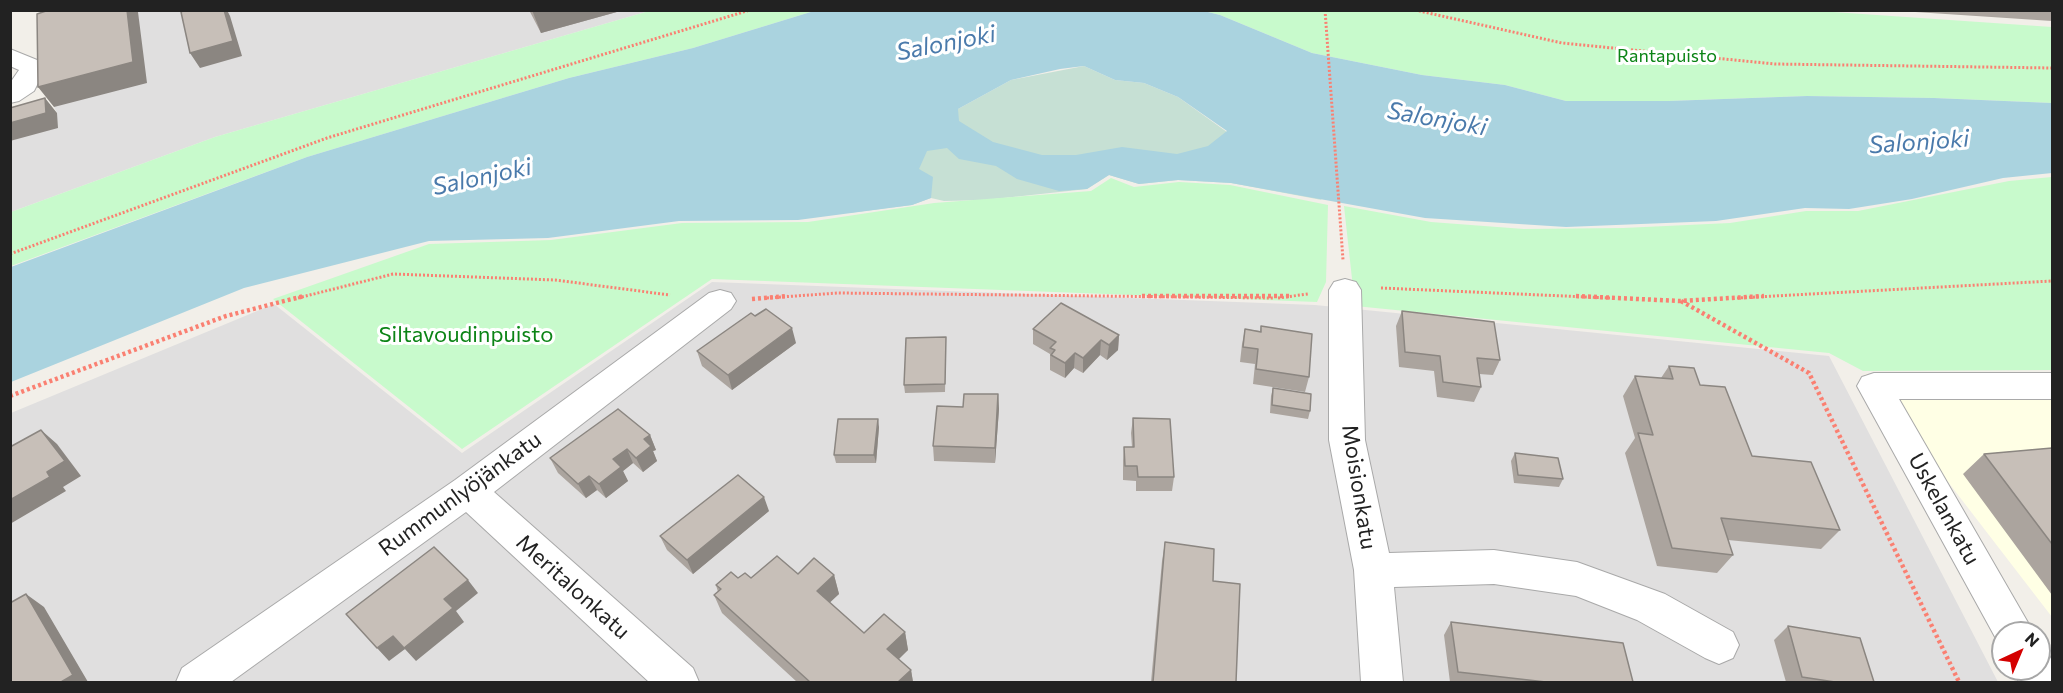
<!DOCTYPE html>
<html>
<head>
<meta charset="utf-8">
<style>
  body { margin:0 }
  #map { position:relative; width:2063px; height:693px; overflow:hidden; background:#f2efe9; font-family:Commissioner,sans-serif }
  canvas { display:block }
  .frame { position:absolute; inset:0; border:12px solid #222; pointer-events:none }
  .north { position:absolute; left:1991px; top:621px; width:60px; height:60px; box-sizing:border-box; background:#fff; border:2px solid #a7a7a7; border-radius:50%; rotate:44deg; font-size:16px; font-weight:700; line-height:24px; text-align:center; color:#222 }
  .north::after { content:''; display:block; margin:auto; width:21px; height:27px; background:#d40000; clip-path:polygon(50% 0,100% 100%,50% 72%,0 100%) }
</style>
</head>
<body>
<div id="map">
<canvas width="2063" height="693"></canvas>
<div class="frame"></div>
<div class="north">N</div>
</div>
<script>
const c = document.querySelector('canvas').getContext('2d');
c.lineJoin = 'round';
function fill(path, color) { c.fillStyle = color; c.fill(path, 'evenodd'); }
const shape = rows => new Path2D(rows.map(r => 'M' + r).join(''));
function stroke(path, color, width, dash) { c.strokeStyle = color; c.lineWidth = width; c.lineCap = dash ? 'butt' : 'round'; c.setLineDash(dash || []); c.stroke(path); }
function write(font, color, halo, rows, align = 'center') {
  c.font = font + ' Commissioner,sans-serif'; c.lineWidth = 6; c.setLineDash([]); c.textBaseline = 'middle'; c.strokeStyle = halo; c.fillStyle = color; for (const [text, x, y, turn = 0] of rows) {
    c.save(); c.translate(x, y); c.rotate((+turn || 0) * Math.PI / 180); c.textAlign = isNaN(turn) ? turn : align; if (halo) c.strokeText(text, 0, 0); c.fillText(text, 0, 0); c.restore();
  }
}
fill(shape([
  [129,10,649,11,215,137,11,212,11,125,57,113,54,107],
  [712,282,1315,305,1829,356,1998,682,11,682,11,413,274,304,462,453]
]), '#e0dfdf');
fill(shape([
  [2052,373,2052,617,1865,374]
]), '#ffffe5');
fill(shape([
  [1084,66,1115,80,1144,83,1178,97,1322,200,1231,183,1178,180,1139,184,1109,175,1087,189,985,200,944,201,931,198,912,205,849,213,958,109,1011,80]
]), '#c6e0d4');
fill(shape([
  [1804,10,2052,27,2052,103,1934,98,1807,96,1668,101,1566,101,1505,85,1422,75,1312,53,1220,15,1204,11],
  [649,11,814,11,693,48,569,78,307,157,11,266,11,212,215,137],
  [2052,177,2052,370,1863,371,1829,353,1355,306,1344,206,1431,222,1524,229,1623,228,1730,223,1806,211,1858,211,2009,181],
  [1111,178,1134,187,1179,182,1230,185,1328,205,1326,282,1317,302,712,279,462,449,273,299,429,244,551,240,682,223,808,222,934,203,1091,191]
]), '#c8facc');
fill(shape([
  [814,11,1204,11,1220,15,1312,53,1422,75,1505,85,1566,101,1668,101,1807,96,1934,98,2052,103,2052,173,2003,178,1912,199,1849,209,1805,208,1716,221,1566,227,1425,218,1231,183,1178,180,1139,184,1109,175,1087,189,1059,191,1017,179,996,166,959,159,947,148,927,151,919,169,933,177,931,198,912,205,798,220,679,221,548,238,429,241,244,288,11,382,11,267,307,157,569,78,693,48],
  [1084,66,1115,80,1144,83,1178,97,1227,131,1208,146,1177,154,1122,147,1076,155,1042,155,993,142,959,121,958,109,1011,80,1060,69]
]), '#aad3df');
const minor = shape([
  [10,49,42,62,46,67,34,91,19,101,10,103,10,83,19,70,10,66,10,49],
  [1345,279,1356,282,1361,290,1365,440,1389,553,1494,550,1577,562,1665,594,1733,632,1739,645,1733,658,1719,664,1705,658,1637,620,1576,596,1494,584,1394,587,1403,682,1361,682,1354,570,1329,440,1329,290,1334,282,1345,279],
  [720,290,731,293,736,301,731,309,494,492,693,668,699,682,649,682,466,512,231,682,176,682,182,668,455,480,709,293,720,290],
  [1874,373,2052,373,2052,399,1899,399,2034,633,2003,633,2003,647,2000,646,1857,386,1862,377,1874,373],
  [2039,651,2049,655,2052,661,2052,682,2019,682,2013,669,2039,669,2039,651]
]);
stroke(minor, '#a9a9a9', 2);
stroke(shape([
  [1325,10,1343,260],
  [1415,10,1562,43,1775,64,2052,68],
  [10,254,327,138,750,10],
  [1381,288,1610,298],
  [298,298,393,274,555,280,670,295],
  [767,298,838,293,1274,298],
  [1278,298,1308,294],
  [1737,298,2052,281]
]), '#fa8072', 3, [2, 2]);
stroke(shape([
  [1142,296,1290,296],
  [1576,296,1680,301,1764,296],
  [752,299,788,296],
  [1681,301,1809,373,1959,682],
  [10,396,226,316,304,296]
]), '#fa8072', 4.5, [3, 3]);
fill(minor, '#fff');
fill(shape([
  [529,10,624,10,541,33],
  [1885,10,2052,10,2052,21],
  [1402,311,1500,360,1493,375,1479,374,1481,387,1474,402,1437,397,1434,371,1399,367,1396,326],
  [1261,326,1309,377,1305,392,1253,384,1255,364,1240,362,1242,344,1245,329,1260,331],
  [1033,329,1119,335,1118,350,1107,360,1100,355,1083,373,1074,368,1065,378,1050,370,1050,354,1033,344],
  [796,343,732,390,702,366,697,351],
  [946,345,945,392,905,393,904,385],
  [1669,366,1700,385,1752,456,1840,530,1821,549,1728,540,1733,555,1717,573,1657,566,1625,453,1635,438,1623,396,1635,376,1661,378],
  [1273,388,1310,411,1308,419,1270,413,1271,396],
  [998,394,999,409,995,463,934,461,933,446,963,407],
  [1133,418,1174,477,1172,491,1136,491,1136,481,1123,480,1123,461,1124,447,1132,447,1131,433],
  [879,427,876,463,836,463,834,455],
  [650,435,656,450,653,451,657,461,643,472,633,463,623,471,628,481,606,498,597,490,586,498,558,473,550,458],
  [2052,448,2052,595,1963,474,1984,454],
  [1515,453,1563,479,1559,487,1514,483,1511,461],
  [769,511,693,574,667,550,660,536],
  [1165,542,1213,581,1236,682,1151,682,1162,561],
  [798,574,834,575,839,594,829,602,864,633,905,632,908,650,898,659,911,670,913,682,797,682,722,613,714,595,718,592,716,585,751,578],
  [1451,622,1633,682,1450,682,1444,635],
  [1788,626,1874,682,1786,682,1774,640]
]), '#aba49e');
fill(shape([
  [127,10,137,10,138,12,147,83,54,107,38,87],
  [224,10,227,10,230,16,242,56,200,68,190,53],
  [532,10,624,10,541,33],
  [45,98,57,113,58,128,10,141,10,123],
  [792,328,796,343,732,390,728,375],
  [1119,335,1118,350,1107,360,1109,345],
  [1101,340,1100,355,1083,373,1083,358],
  [1075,353,1074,368,1065,378,1065,363],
  [998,394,999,409,995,463,995,448],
  [878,419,879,427,876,463,874,455],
  [41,430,57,444,81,476,63,487,66,491,10,524,10,500],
  [650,435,656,450,653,451,657,461,643,472,636,458,644,439],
  [627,449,633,463,623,471,628,481,606,498,599,484,613,459],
  [589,476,597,490,586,498,578,484],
  [764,497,769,511,693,574,687,560],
  [834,575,839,594,822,610,817,591],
  [468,580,478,593,456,611,464,622,416,661,404,648,444,599],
  [26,594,44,607,88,682,61,682],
  [905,632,908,650,891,667,887,649],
  [393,636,405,649,389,661,377,648],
  [911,670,913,682,898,682]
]), '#8b8681');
const building = shape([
  [49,10,127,10,133,62,38,87,37,14,49,10],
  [185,10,224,10,233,41,190,53,181,12,185,10],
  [45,98,46,113,10,123,10,108,45,98],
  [1061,303,1119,335,1109,345,1101,340,1083,358,1075,353,1065,363,1051,355,1055,350,1050,348,1056,342,1033,329,1061,303],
  [766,309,792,328,728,375,697,351,751,313,755,316,766,309],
  [1402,311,1494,322,1500,360,1477,358,1481,387,1443,382,1440,356,1405,352,1402,311],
  [1261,326,1312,334,1309,377,1256,369,1258,349,1243,347,1245,329,1261,332,1261,326],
  [946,337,945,384,904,385,906,338,946,337],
  [1669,366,1694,368,1700,385,1725,387,1752,456,1811,462,1840,530,1721,518,1733,555,1672,548,1638,433,1653,435,1635,376,1673,379,1669,366],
  [1273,388,1311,394,1310,411,1272,405,1273,388],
  [964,394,998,394,995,448,933,446,937,406,963,407,964,394],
  [618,409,650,435,644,439,651,446,636,458,627,449,613,459,621,467,599,484,589,476,578,484,550,458,618,409],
  [1133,418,1170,419,1174,477,1138,477,1137,466,1125,466,1124,447,1134,447,1133,418],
  [838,419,878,419,874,455,834,455,838,419],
  [41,430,65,461,47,472,50,477,10,500,10,447,41,430],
  [2052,448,2052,544,1984,454,2052,448],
  [1515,453,1558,458,1563,479,1518,475,1515,453],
  [738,475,764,497,687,560,660,536,738,475],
  [1165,542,1214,549,1213,581,1240,584,1236,682,1153,682,1165,542],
  [434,547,468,580,444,599,453,608,404,648,393,636,377,648,346,614,434,547],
  [777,556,798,574,814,558,834,575,817,591,864,633,884,614,905,632,887,649,911,670,898,682,810,682,714,595,721,589,716,585,731,572,738,578,745,573,751,578,777,556],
  [26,594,73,675,61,682,10,682,10,603,26,594],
  [1451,622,1623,643,1633,682,1546,682,1458,672,1451,622],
  [1788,626,1860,638,1874,682,1835,682,1802,677,1788,626]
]);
fill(building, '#c7bfb8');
stroke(building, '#8b8681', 1.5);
write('18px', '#0c8416', '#fff', [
  ["Rantapuisto",1667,56]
]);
write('22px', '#0c8416', '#fff', [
  ["Siltavoudinpuisto",466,335]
]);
write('22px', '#222', '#fff', [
  ["Moisionkatu",1359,487,81],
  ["Rummunlyöjänkatu",460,494,-36],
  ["Uskelankatu",1944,509,61],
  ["Meritalonkatu",573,587,42]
]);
write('italic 24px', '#4a7aab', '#fff', [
  ["Salonjoki",946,43,-11],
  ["Salonjoki",1437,119,10],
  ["Salonjoki",1919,142,-4],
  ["Salonjoki",482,177,-12]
]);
</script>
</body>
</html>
